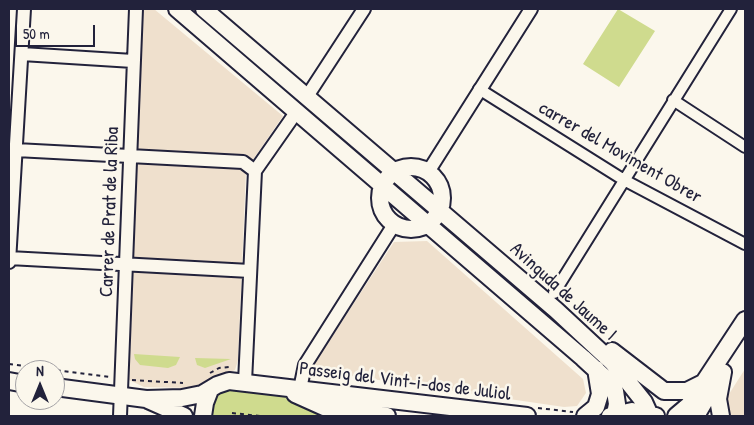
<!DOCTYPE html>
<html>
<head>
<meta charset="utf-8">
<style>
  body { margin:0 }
  #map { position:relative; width:754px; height:425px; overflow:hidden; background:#fbf7ec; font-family:"Patrick Hand",sans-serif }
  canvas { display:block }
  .frame { position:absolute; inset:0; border:10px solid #22223b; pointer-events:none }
  .north { position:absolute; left:15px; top:360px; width:50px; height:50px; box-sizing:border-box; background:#fbf7ec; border:1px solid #a4a2a5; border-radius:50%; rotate:0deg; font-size:14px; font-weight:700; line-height:20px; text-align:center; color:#22223b }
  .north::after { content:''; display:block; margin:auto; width:18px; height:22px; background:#22223b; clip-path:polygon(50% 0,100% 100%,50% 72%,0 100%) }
  .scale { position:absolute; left:15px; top:25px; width:80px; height:22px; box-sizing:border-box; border:2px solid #22223b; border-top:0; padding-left:6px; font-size:15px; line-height:18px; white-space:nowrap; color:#22223b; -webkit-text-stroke:4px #fbf7ec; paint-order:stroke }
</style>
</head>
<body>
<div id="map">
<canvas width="754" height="425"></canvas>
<div class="frame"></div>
<div class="north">N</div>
<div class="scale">50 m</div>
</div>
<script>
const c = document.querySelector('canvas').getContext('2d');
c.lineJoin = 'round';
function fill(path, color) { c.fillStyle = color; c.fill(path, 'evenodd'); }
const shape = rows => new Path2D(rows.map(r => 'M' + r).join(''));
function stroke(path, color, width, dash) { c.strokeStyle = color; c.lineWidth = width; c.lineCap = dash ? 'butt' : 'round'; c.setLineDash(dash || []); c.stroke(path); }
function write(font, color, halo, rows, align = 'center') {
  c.font = font + ' "Patrick Hand",sans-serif'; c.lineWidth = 5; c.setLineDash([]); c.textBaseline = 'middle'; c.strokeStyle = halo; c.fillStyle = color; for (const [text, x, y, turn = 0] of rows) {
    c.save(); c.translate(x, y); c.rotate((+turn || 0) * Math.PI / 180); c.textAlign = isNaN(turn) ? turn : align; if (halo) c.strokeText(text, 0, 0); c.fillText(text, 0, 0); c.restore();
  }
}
fill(shape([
  [143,9,154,9,283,116,246,170,238,360,235,370,192,388,144,387,129,380],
  [427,241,583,379,586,393,577,406,564,407,310,370,394,242],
  [745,369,745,416,715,416]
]), '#efe0cd');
fill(shape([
  [618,9,655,31,619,87,583,64],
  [134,354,180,357,176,365,168,368,140,365,135,359],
  [195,358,231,359,205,368,197,365],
  [225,387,283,394,342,416,207,416,212,397]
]), '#cfdb8e');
const pedestrian = shape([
  [479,89,624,180,745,244],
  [673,100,745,147],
  [554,293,731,9]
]);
const minor = shape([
  [22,54,133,61],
  [306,98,364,9],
  [16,150,243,162,255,171],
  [428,172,531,9],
  [9,258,250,271],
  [9,262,24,9],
  [245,382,255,171,297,111],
  [300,389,305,365,395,223],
  [120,416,136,9]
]);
const tertiary = shape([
  [177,9,583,358,606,379,615,391,617,404,615,414],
  [204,9,556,310,613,363,644,402,649,413],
  '380 198a31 31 0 1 1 62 0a31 31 0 1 1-62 0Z',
  [612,351,664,391,687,391,705,382],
  [9,381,25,384],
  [55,387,146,399,182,398,202,394,217,385,229,381,527,416],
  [295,394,324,407,387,416],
  [148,400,184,416],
  [203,416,205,403,210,390],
  [585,416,596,407,600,394,596,369],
  [610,416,632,411,656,416],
  [676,416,689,405,745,320],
  [696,416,710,392],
  [721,416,718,399,723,372]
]);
stroke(pedestrian, '#22223b', 14);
stroke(minor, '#22223b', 16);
stroke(tertiary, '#22223b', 20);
stroke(shape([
  [9,364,110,377],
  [210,373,219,368,229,367],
  [132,380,183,383],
  [538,408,573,412],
  [232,413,260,416]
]), '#22223b', 2, [4, 4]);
stroke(pedestrian, '#fbf7ec', 10);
stroke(minor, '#fbf7ec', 12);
stroke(tertiary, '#fbf7ec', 16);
write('19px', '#22223b', '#fbf7ec', [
  ["carrer del Moviment Obrer",620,153,30],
  ["Carrer de Prat de la Riba",110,212,-88],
  ["Avinguda de Jaume I",563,292,42],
  ["Passeig del Vint-i-dos de Juliol",405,382,7]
]);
</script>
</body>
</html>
